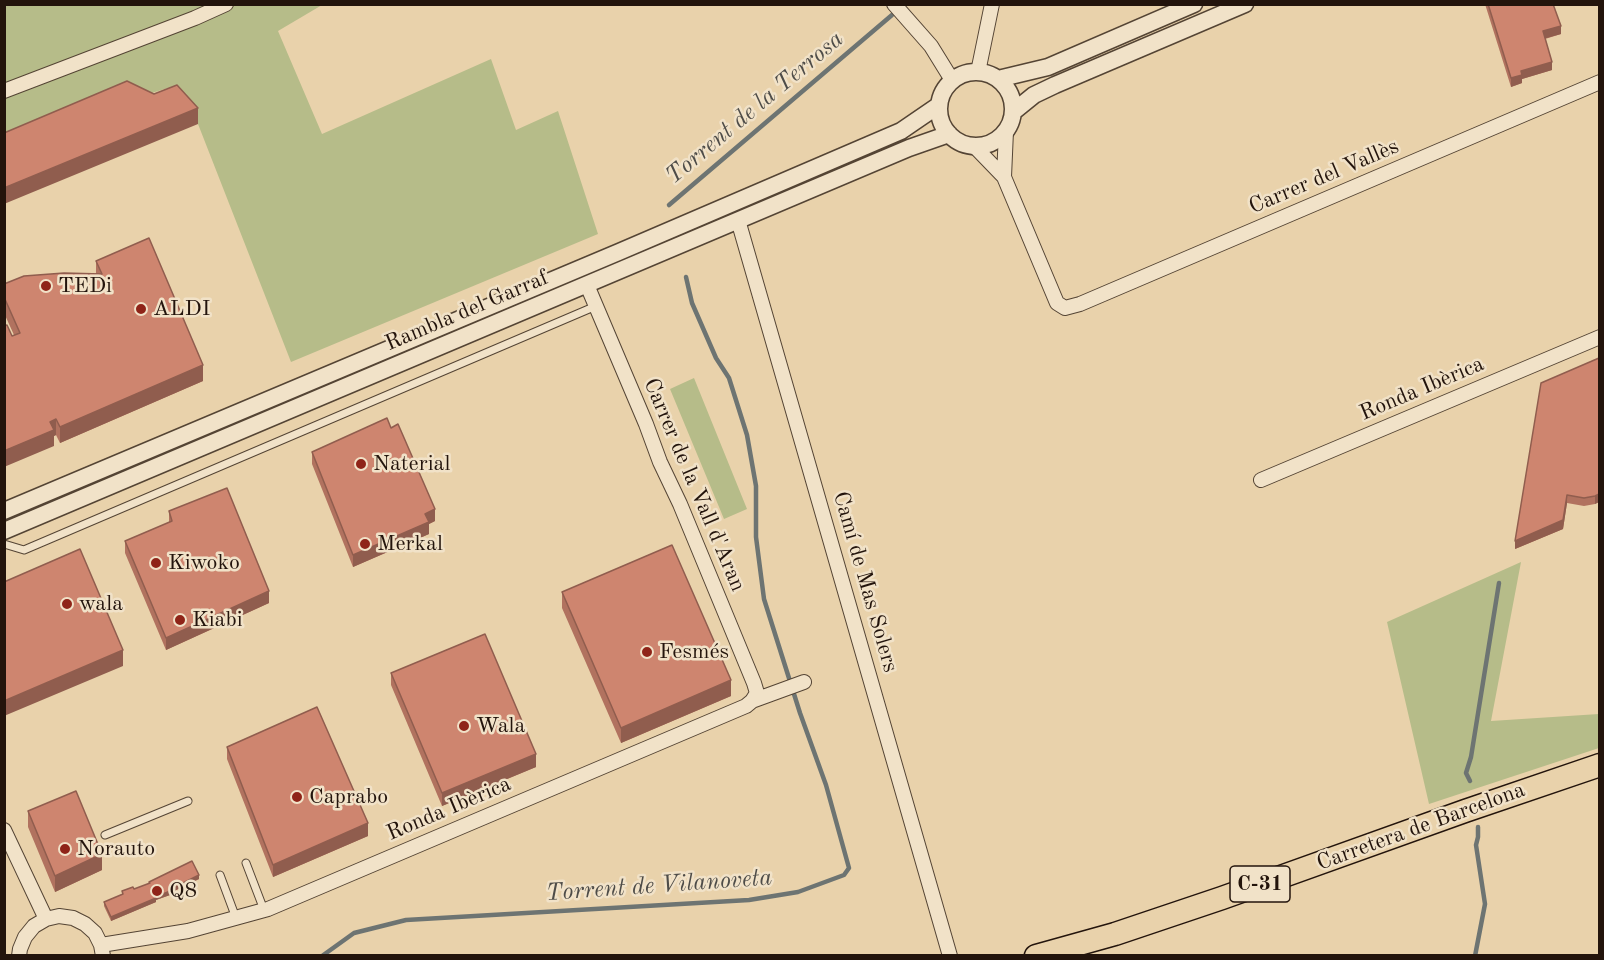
<!DOCTYPE html>
<html>
<head>
<meta charset="utf-8">
<style>
  body { margin:0 }
  #map { position:relative; width:1604px; height:960px; overflow:hidden; background:#e9d2ab; font-family:"Old Standard TT",serif }
  canvas { display:block }
  .frame { position:absolute; inset:0; border:6px solid #23140c; pointer-events:none }
</style>
</head>
<body>
<div id="map">
<canvas width="1604" height="960"></canvas>
<div class="frame"></div>
</div>
<script>
const c = document.querySelector('canvas').getContext('2d');
c.lineJoin = 'round';
function fill(path, color) { c.fillStyle = color; c.fill(path, 'evenodd'); }
const shape = rows => new Path2D(rows.map(r => 'M' + r).join(''));
function stroke(path, color, width, dash) { c.strokeStyle = color; c.lineWidth = width; c.lineCap = dash ? 'butt' : 'round'; c.setLineDash(dash || []); c.stroke(path); }
function write(font, color, halo, rows, align = 'center') {
  c.font = font + ' "Old Standard TT",serif'; c.lineWidth = 5; c.setLineDash([]); c.textBaseline = 'middle'; c.strokeStyle = halo; c.fillStyle = color; for (const [text, x, y, turn = 0] of rows) {
    c.save(); c.translate(x, y); c.rotate((+turn || 0) * Math.PI / 180); c.textAlign = isNaN(turn) ? turn : align; if (halo) c.strokeText(text, 0, 0); c.fillText(text, 0, 0); c.restore();
  }
}
fill(shape([
  [5,5,322,5,278,31,322,134,491,59,516,130,558,111,598,234,291,362,198,124,168,88,5,138],
  [694,378,747,509,724,519,670,389],
  [1521,562,1491,721,1599,714,1599,748,1429,804,1387,622]
]), '#b6bc89');
stroke(shape([
  [669,205,892,15],
  [1470,781,1466,773,1471,757,1499,583],
  [322,956,354,933,406,920,749,900,798,892,844,875,849,868,826,785,800,713,764,599,756,537,756,486,747,435,729,378,716,358,692,303,686,277],
  [1475,956,1485,904,1476,845,1478,837,1478,827]
]), '#6d7472', 4.5);
const service = shape([
  [4,544,24,550,596,306],
  [105,835,188,801],
  [246,863,264,910],
  [220,875,236,918]
]);
const minor = shape([
  [894,4,931,46,952,80],
  [978,72,992,4],
  [4,91,195,18,226,4],
  [974,146,1004,177,1057,303,1065,308,1080,304,1600,82],
  [1004,177,1006,131],
  [738,220,950,956],
  [587,285,646,424,660,462,680,504,754,683,757,693,752,701],
  [1261,480,1600,337],
  [4,830,46,919],
  [101,945,188,931,268,909,746,706,752,701,804,682],
  [19,956,20,949,25,937,34,926,46,919,59,916,73,918,85,924,95,933,101,945,103,956]
]);
const tertiary = shape([
  '939 109a37 37 0 1 1 74 0a37 37 0 1 1-74 0Z',
  [998,79,1048,67,1194,4],
  [1013,112,1034,95,1055,85,1245,4],
  [4,511,619,252,901,131,939,105],
  [4,531,909,148,949,134]
]);
const trunk = shape([
  [1036,956,1115,934,1222,898,1465,811,1600,765]
]);
stroke(service, '#544434', 9);
stroke(minor, '#544434', 16);
stroke(tertiary, '#544434', 19);
stroke(trunk, '#23140c', 25);
stroke(service, '#f1e2c8', 7);
stroke(minor, '#f1e2c8', 14);
stroke(tertiary, '#f1e2c8', 16);
stroke(trunk, '#e9d2ab', 22);
fill(shape([
  [1485,4,1553,4,1561,34,1545,39,1552,70,1522,79,1522,83,1511,87],
  [96,261,203,381,60,443,56,435,54,436,54,446,12,336,14,335,4,313,4,284,96,274],
  [1599,358,1599,502,1595,504,1584,506,1567,503,1563,529,1515,549],
  [391,428,435,521,429,524,429,534,353,567,312,464,312,452],
  [169,511,269,603,166,650,125,553,125,541,169,523],
  [562,592,731,696,621,743,562,608],
  [391,673,536,767,442,806,391,685],
  [227,747,368,836,273,877,227,759],
  [28,811,102,870,55,892,28,827],
  [199,879,170,893,170,895,156,900,156,902,111,921,104,906,104,902,122,895,122,891,134,889,149,884,149,882]
]), '#b1725f');
fill(shape([
  [1561,26,1561,34,1543,39,1543,31],
  [1552,62,1552,70,1522,79,1522,83,1511,87,1511,78,1521,71],
  [198,108,198,124,4,204,4,188],
  [203,365,203,381,60,443,60,427],
  [56,419,56,435,54,436,54,446,4,467,4,451],
  [1599,494,1599,502,1595,504,1595,496],
  [1567,495,1567,503,1563,529,1515,549,1515,541],
  [435,509,435,521,429,524,429,534,353,567,353,555,425,514],
  [269,591,269,603,166,650,166,638],
  [123,650,123,666,4,716,4,701],
  [731,680,731,696,621,743,621,728],
  [536,754,536,767,442,806,442,793],
  [368,823,368,836,273,877,273,865],
  [102,854,102,870,55,892,55,876],
  [199,875,199,879,170,893,170,895,156,900,156,902,111,921,111,917]
]), '#905d4e');
const building = shape([
  [1488,4,1553,4,1561,26,1543,31,1552,62,1521,71,1522,75,1511,78,1488,4],
  [127,81,154,94,177,85,198,108,4,188,4,133,127,81],
  [149,238,203,365,60,427,56,419,50,422,54,430,4,451,4,326,7,325,12,336,20,333,4,297,4,284,24,276,64,273,102,274,96,261,149,238],
  [1599,358,1599,494,1595,496,1584,498,1567,495,1563,520,1515,541,1541,383,1599,358],
  [387,418,391,428,398,424,435,509,425,514,429,522,353,555,312,452,387,418],
  [227,488,269,591,166,638,125,541,172,521,169,511,227,488],
  [672,545,731,680,621,728,562,592,672,545],
  [80,549,123,650,4,701,4,582,80,549],
  [485,634,536,754,442,793,391,673,485,634],
  [317,707,368,823,273,865,227,747,317,707],
  [76,791,102,854,55,876,28,811,76,791],
  [192,861,199,875,169,890,170,891,156,897,156,898,111,917,104,902,123,894,122,891,133,887,134,889,150,883,149,882,192,861]
]);
fill(building, '#ce856f');
stroke(building, '#905d4e', 1.5);
for (const [x, y, r, color] of [
  [46,286,6,"#8f2418"],
  [141,309,6,"#8f2418"],
  [361,464,6,"#8f2418"],
  [365,544,6,"#8f2418"],
  [156,563,6,"#8f2418"],
  [67,604,6,"#8f2418"],
  [180,620,6,"#8f2418"],
  [647,652,6,"#8f2418"],
  [464,726,6,"#8f2418"],
  [297,797,6,"#8f2418"],
  [65,849,6,"#8f2418"],
  [157,891,6,"#8f2418"]
]) { const dot = new Path2D(); dot.arc(x, y, r, 0, 2 * Math.PI); c.fillStyle = color; c.fill(dot); stroke(dot, '#f1e2c8', 2); }
for (const [x, y, w] of [
  [1260,884,60]
]) { const box = new Path2D(); box.roundRect(x - w / 2, y - 18, w, 36, 4.5); c.fillStyle = '#f1e2c8'; c.fill(box); stroke(box, '#23140c', 1.5); }
write('bold 21px', '#23140c', null, [
  ["C-31",1260,884]
]);
write('22px', '#23140c', '#f1e2c8', [
  ["Carrer del Vallès",1324,177,-23],
  ["Rambla del Garraf",467,311,-23],
  ["Ronda Ibèrica",1422,389,-23],
  ["Carrer de la Vall d'Aran",694,485,67],
  ["Camí de Mas Solers",865,582,74],
  ["Ronda Ibèrica",449,809,-23],
  ["Carretera de Barcelona",1421,827,-20]
]);
write('22px', '#23140c', '#f1e2c8', [
  ["TEDi",58,286],
  ["ALDI",153,309],
  ["Naterial",373,464],
  ["Merkal",377,544],
  ["Kiwoko",168,563],
  ["wala",79,604],
  ["Kiabi",192,620],
  ["Fesmés",659,652],
  ["Wala",476,726],
  ["Caprabo",309,797],
  ["Norauto",77,849],
  ["Q8",169,891]
], 'left');
write('italic 24px', '#4e4c48', '#f1e2c8', [
  ["Torrent de la Terrosa",755,108,-40],
  ["Torrent de Vilanoveta",659,886,-4]
]);
</script>
</body>
</html>
